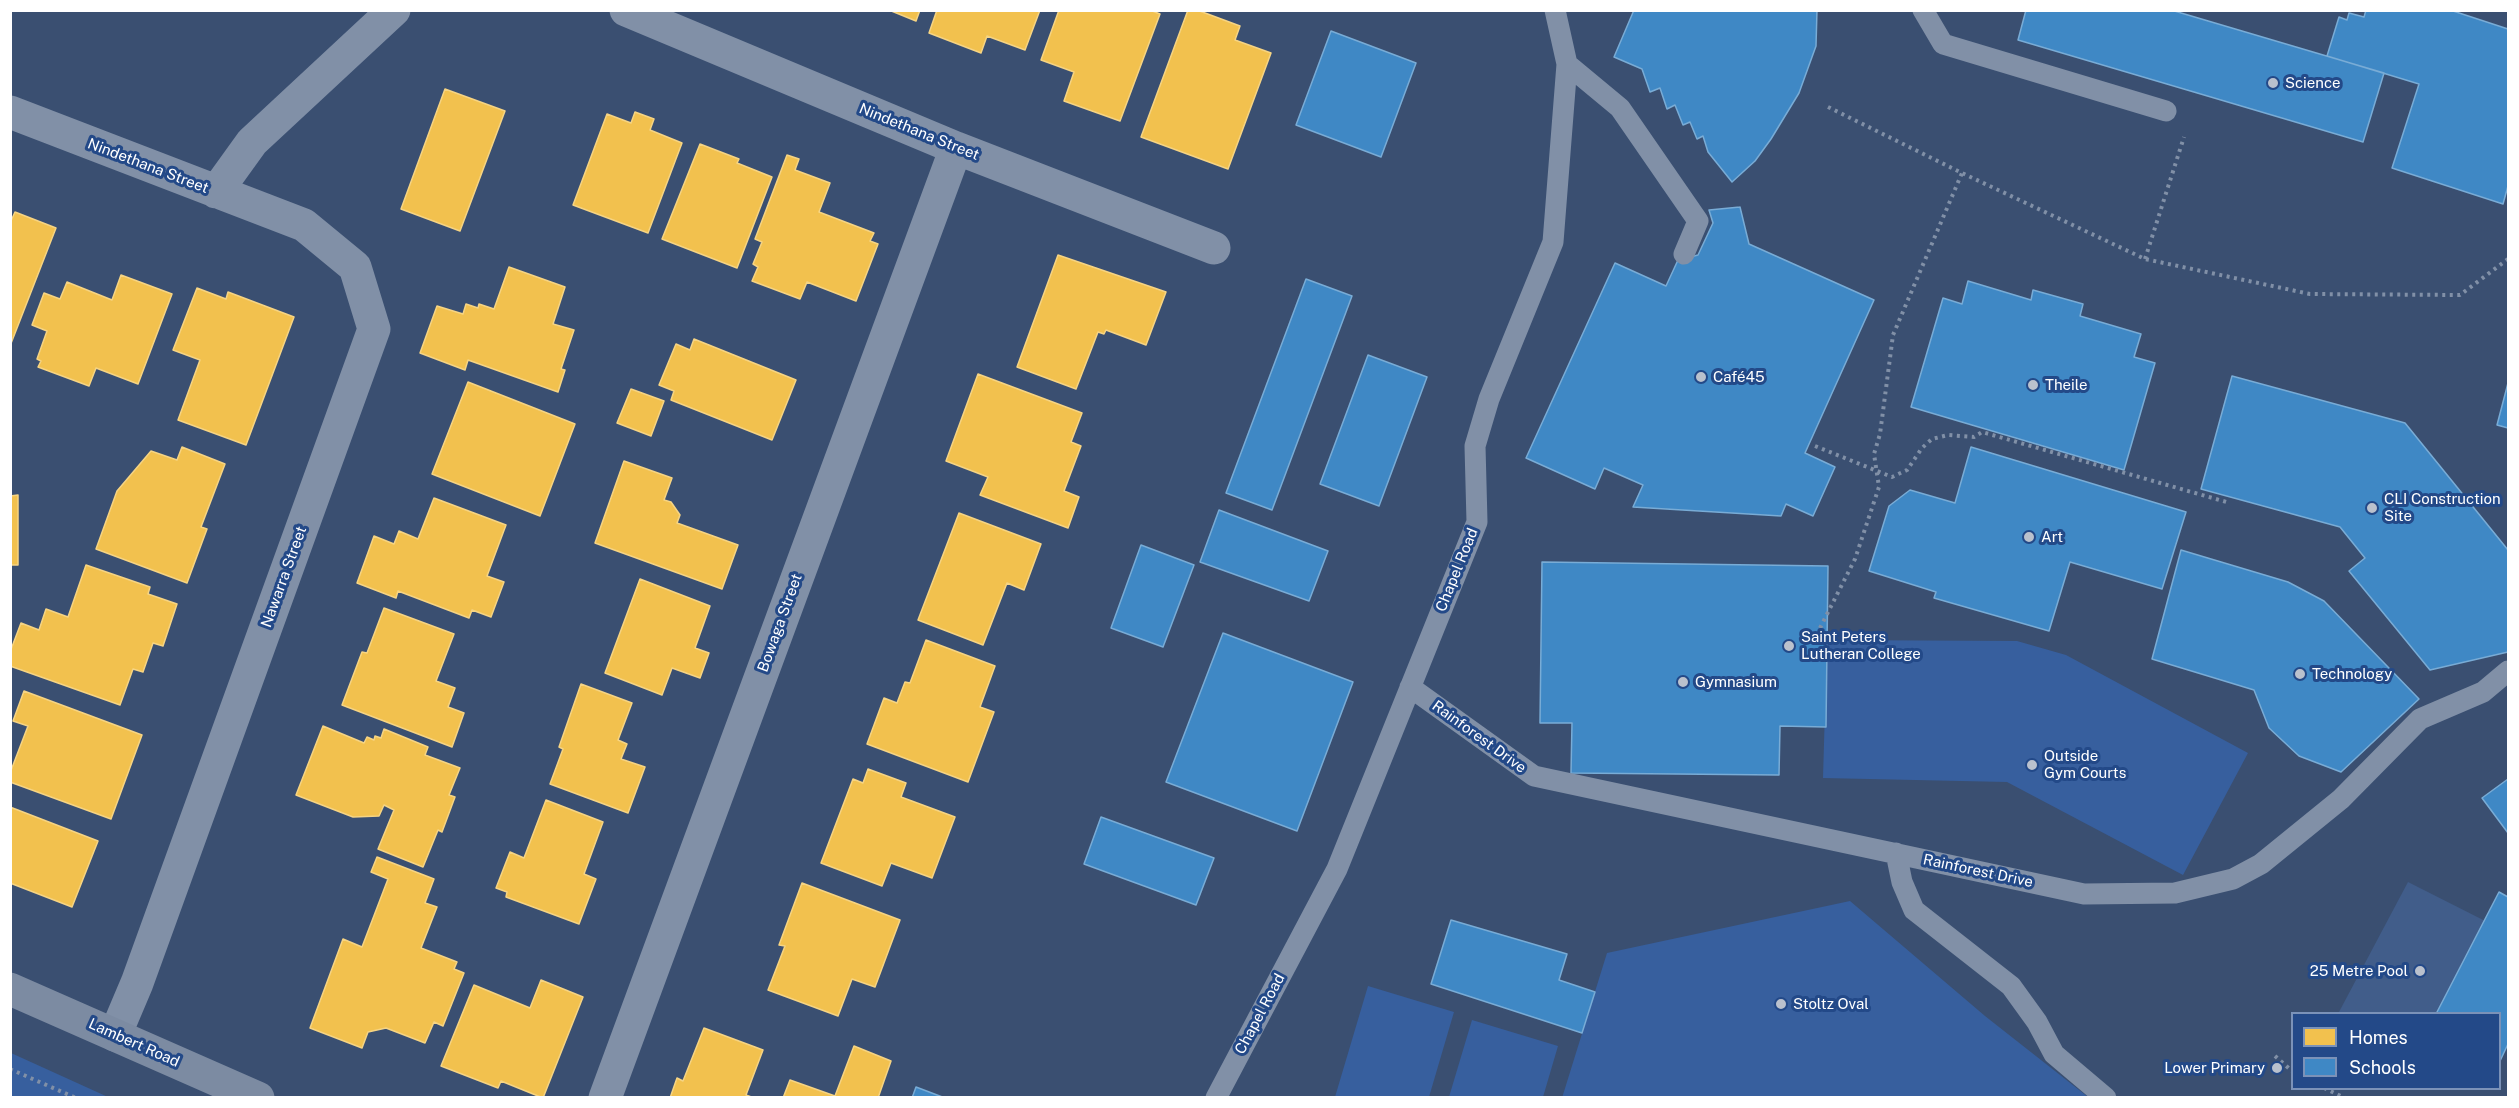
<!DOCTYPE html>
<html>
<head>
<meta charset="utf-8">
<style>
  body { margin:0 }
  #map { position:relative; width:2519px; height:1108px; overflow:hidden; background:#3a4f71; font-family:"Public Sans",sans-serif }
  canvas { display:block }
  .frame { position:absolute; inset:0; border:12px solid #fff; pointer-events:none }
  .legend { position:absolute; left:2291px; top:1012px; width:210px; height:78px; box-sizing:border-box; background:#234988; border:2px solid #7b92b8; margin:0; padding:8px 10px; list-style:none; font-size:18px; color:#fff }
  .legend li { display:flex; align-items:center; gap:12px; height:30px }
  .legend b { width:30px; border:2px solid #7b92b8 }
</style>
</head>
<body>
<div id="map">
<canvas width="2519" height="1108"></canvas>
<div class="frame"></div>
<ul class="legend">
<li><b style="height:16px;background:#f2c14e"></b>Homes</li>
<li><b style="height:16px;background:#3f88c5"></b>Schools</li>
</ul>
</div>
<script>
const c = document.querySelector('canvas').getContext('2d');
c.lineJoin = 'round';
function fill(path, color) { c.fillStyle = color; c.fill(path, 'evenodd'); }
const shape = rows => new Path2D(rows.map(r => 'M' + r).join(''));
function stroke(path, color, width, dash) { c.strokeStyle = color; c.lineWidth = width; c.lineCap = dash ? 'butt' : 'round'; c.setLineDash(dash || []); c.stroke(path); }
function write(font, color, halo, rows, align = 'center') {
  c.font = font + ' "Public Sans",sans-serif'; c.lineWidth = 6; c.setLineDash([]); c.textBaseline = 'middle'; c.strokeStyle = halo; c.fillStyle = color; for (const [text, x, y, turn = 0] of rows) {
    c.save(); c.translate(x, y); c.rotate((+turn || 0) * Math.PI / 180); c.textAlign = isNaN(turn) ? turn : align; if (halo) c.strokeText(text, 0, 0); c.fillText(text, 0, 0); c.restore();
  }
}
fill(shape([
  [1827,640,2017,641,2066,655,2248,753,2183,875,2007,782,1823,778],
  [1850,901,1985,1016,2088,1097,1562,1098,1607,953],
  [1368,986,1454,1012,1429,1097,1335,1097],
  [1472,1020,1558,1046,1543,1097,1449,1097],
  [11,1053,108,1097,11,1097]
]), '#375f9e');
fill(shape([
  [2408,882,2501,929,2456,1013,2343,1014,2339,1012]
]), '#415d8a');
const homes = shape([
  [889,10,920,10,916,21,889,10],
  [937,10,1040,10,1025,50,987,36,981,53,929,33,937,10],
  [1059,10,1150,10,1160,14,1120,121,1064,101,1074,72,1041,60,1059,10],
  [1188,10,1197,10,1240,26,1235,40,1271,53,1228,169,1141,137,1188,10],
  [445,89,505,111,460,231,401,209,445,89],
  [635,112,654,119,650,130,682,143,648,233,573,205,607,114,631,123,635,112],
  [700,144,739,159,737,163,772,177,737,268,662,239,700,144],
  [787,155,799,159,795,170,830,183,819,212,874,233,870,241,878,244,856,301,807,282,800,299,752,281,758,267,753,264,762,242,755,239,787,155],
  [15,212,56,228,10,346,10,223,15,212],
  [1058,255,1166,292,1146,345,1106,330,1104,334,1098,332,1076,389,1017,367,1058,255],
  [509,267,565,287,553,324,574,330,561,369,565,370,558,392,468,360,465,370,420,353,437,306,463,314,466,304,478,308,479,304,494,309,509,267],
  [121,275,172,294,138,384,96,368,89,386,38,367,41,361,37,359,47,331,32,325,44,293,60,299,67,282,112,300,121,275],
  [197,288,226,299,228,292,294,317,246,445,178,420,200,360,173,350,197,288],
  [694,339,796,380,772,440,671,400,674,391,659,385,676,344,690,350,694,339],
  [978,374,1082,413,1071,442,1081,446,1064,491,1079,497,1068,528,980,495,988,477,946,461,978,374],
  [468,382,575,424,540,516,432,474,468,382],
  [631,389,664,401,651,436,617,423,631,389],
  [182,447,225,464,201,527,207,529,187,583,96,549,117,491,151,451,177,460,182,447],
  [624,461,672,478,664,500,671,502,680,515,677,523,738,545,722,589,595,543,624,461],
  [18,495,18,565,10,565,10,496,18,495],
  [434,498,506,525,487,576,504,582,491,617,472,610,469,618,398,591,396,598,357,583,374,536,394,544,399,531,418,539,434,498],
  [959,513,1041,544,1024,590,1007,583,983,645,918,620,959,513],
  [86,565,150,587,148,594,177,604,163,646,153,643,143,672,133,669,120,705,10,666,10,652,21,623,39,630,46,609,68,617,86,565],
  [640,579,710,606,695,648,709,653,700,678,672,668,662,695,605,673,640,579],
  [384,608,454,634,436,681,455,688,448,707,464,713,452,747,342,705,362,652,367,653,384,608],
  [926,640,995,666,980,707,994,712,968,782,867,744,884,698,897,703,905,682,910,683,926,640],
  [581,684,632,703,618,740,627,744,621,759,645,767,628,813,550,784,563,749,559,747,581,684],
  [24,691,142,735,111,819,10,782,10,773,28,726,13,721,24,691],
  [323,726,364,743,367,737,374,740,375,736,381,738,384,729,428,747,425,755,460,768,449,795,455,797,442,832,438,830,423,867,378,849,394,810,384,805,379,816,353,817,296,795,323,726],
  [868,769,906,783,901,797,955,817,932,878,891,863,882,886,821,863,853,779,863,783,868,769],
  [546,800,603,822,584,874,596,879,579,924,506,897,507,892,496,888,510,852,524,858,546,800],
  [10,807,98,841,72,907,10,883,10,807],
  [377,857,434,879,425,903,437,907,421,948,457,962,454,969,464,973,443,1026,434,1022,425,1043,386,1028,368,1032,362,1048,310,1028,343,939,362,947,388,879,371,872,377,857],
  [802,883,900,920,875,987,852,979,838,1016,768,990,785,946,779,945,802,883],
  [541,980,583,997,543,1098,501,1081,498,1088,441,1066,474,985,530,1008,541,980],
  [704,1028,763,1050,746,1095,754,1098,670,1098,677,1078,683,1081,704,1028],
  [854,1046,891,1061,878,1098,783,1098,790,1080,835,1096,854,1046]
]);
fill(homes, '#f2c14e');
stroke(homes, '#f6d483', 1.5);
const schools = shape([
  [1634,10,1817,10,1816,46,1799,93,1771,139,1755,161,1732,182,1708,152,1703,136,1697,139,1690,122,1683,125,1675,105,1667,109,1660,88,1650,92,1642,69,1614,57,1634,10],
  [2026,10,2171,10,2384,73,2363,142,2018,40,2026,10],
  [2366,10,2450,10,2508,29,2508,186,2503,204,2392,168,2419,84,2327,56,2339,17,2347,20,2349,13,2364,17,2366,10],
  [1331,31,1416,63,1381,157,1296,125,1331,31],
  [1740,207,1749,244,1874,300,1805,453,1835,467,1813,516,1786,504,1781,516,1633,507,1643,485,1604,468,1595,489,1526,458,1615,263,1666,286,1678,260,1698,255,1713,223,1709,210,1740,207],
  [1306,279,1352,296,1272,510,1226,493,1306,279],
  [1968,281,2031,300,2033,290,2083,304,2080,316,2141,334,2134,357,2155,363,2124,470,1911,407,1943,298,1962,304,1968,281],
  [1368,355,1427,377,1379,506,1320,484,1368,355],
  [2232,376,2405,423,2508,550,2508,652,2430,670,2349,571,2365,558,2340,527,2201,489,2232,376],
  [2508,383,2508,428,2497,425,2508,383],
  [1971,447,2186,512,2162,589,2070,562,2049,631,1934,598,1936,592,1869,571,1889,506,1910,490,1955,503,1971,447],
  [1219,510,1328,551,1309,601,1200,562,1219,510],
  [1141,545,1194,565,1163,647,1111,628,1141,545],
  [2181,550,2288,582,2324,601,2419,699,2341,772,2299,756,2269,728,2254,690,2152,659,2181,550],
  [1542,562,1828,566,1826,727,1780,726,1779,775,1571,773,1572,723,1540,723,1542,562],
  [1223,633,1353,682,1297,831,1166,782,1223,633],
  [2508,779,2508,833,2482,798,2508,779],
  [1101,817,1214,858,1196,905,1084,864,1101,817],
  [2499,892,2508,897,2508,1044,2500,1061,2500,1014,2436,1014,2499,892],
  [1451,920,1567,954,1559,980,1595,992,1582,1033,1431,984,1451,920],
  [916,1087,945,1098,912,1098,916,1087]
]);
fill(schools, '#3f88c5');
stroke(schools, '#79acd6', 1.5);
stroke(shape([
  [1828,107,1962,173,2145,259,2310,294,2460,295,2508,259],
  [2145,259,2184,137],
  [1815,446,1892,477,1907,470,1922,448,1932,439,1948,435,1974,437,1982,432,2230,503],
  [1820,628,1855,559,1879,487,1874,454,1880,434,1893,335,1962,173],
  [2275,1056,2292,1071],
  [10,1069,76,1098],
  [2324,1088,2345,1098]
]), '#8190a7', 4, [3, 4.5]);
stroke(shape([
  [1923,10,1943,44,2166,111],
  [1567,64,1620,108,1698,221,1684,254],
  [1410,687,1534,776,2084,894,2175,893,2233,879,2261,864,2341,799,2420,719,2483,692,2508,671],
  [1896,853,1902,882,1914,910,2011,986,2037,1022,2054,1054,2106,1098],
  [1216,1098,1337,869,1477,522,1475,446,1489,399,1553,242,1567,64,1555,10]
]), '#8190a7', 21);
stroke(shape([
  [626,10,956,148,1214,248],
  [10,112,304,225,355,267,374,329,137,983,115,1035],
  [216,192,252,142,394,10],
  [605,1098,956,148]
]), '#8190a7', 33);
stroke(shape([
  [10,989,258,1098]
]), '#7c8ba2', 33);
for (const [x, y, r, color] of [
  [2273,83,6,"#bac1cd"],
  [1701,377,6,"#bac1cd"],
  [2033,385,6,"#bac1cd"],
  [2372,508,6,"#bac1cd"],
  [2029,537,6,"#bac1cd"],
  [1789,646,6,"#bac1cd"],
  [2300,674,6,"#bac1cd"],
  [1683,682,6,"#bac1cd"],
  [2032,765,6,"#bac1cd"],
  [2420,971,6,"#bac1cd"],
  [1781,1004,6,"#bac1cd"],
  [2277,1068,6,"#bac1cd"]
]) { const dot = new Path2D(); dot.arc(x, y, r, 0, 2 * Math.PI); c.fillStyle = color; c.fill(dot); stroke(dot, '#234988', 2); }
write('15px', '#fff', '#234988', [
  ["Science",2285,83],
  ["Café45",1713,377],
  ["Theile",2045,385],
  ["CLI Construction",2384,499],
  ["Site",2384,516],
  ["Art",2041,537],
  ["Saint Peters",1801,637],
  ["Lutheran College",1801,654],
  ["Technology",2312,674],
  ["Gymnasium",1695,682],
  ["Outside",2044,756],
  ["Gym Courts",2044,773],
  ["25 Metre Pool",2408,971,"right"],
  ["Stoltz Oval",1793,1004],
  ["Lower Primary",2265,1068,"right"]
], 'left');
write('15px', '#fff', '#234988', [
  ["Nindethana Street",919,132,22],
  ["Nindethana Street",148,166,21],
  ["Chapel Road",1457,570,-68],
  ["Nawarra Street",284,577,-70],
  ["Bowaga Street",780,623,-70],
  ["Rainforest Drive",1479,737,36],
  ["Rainforest Drive",1978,871,12],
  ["Chapel Road",1260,1014,-62],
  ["Lambert Road",134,1043,24]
]);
</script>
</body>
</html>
